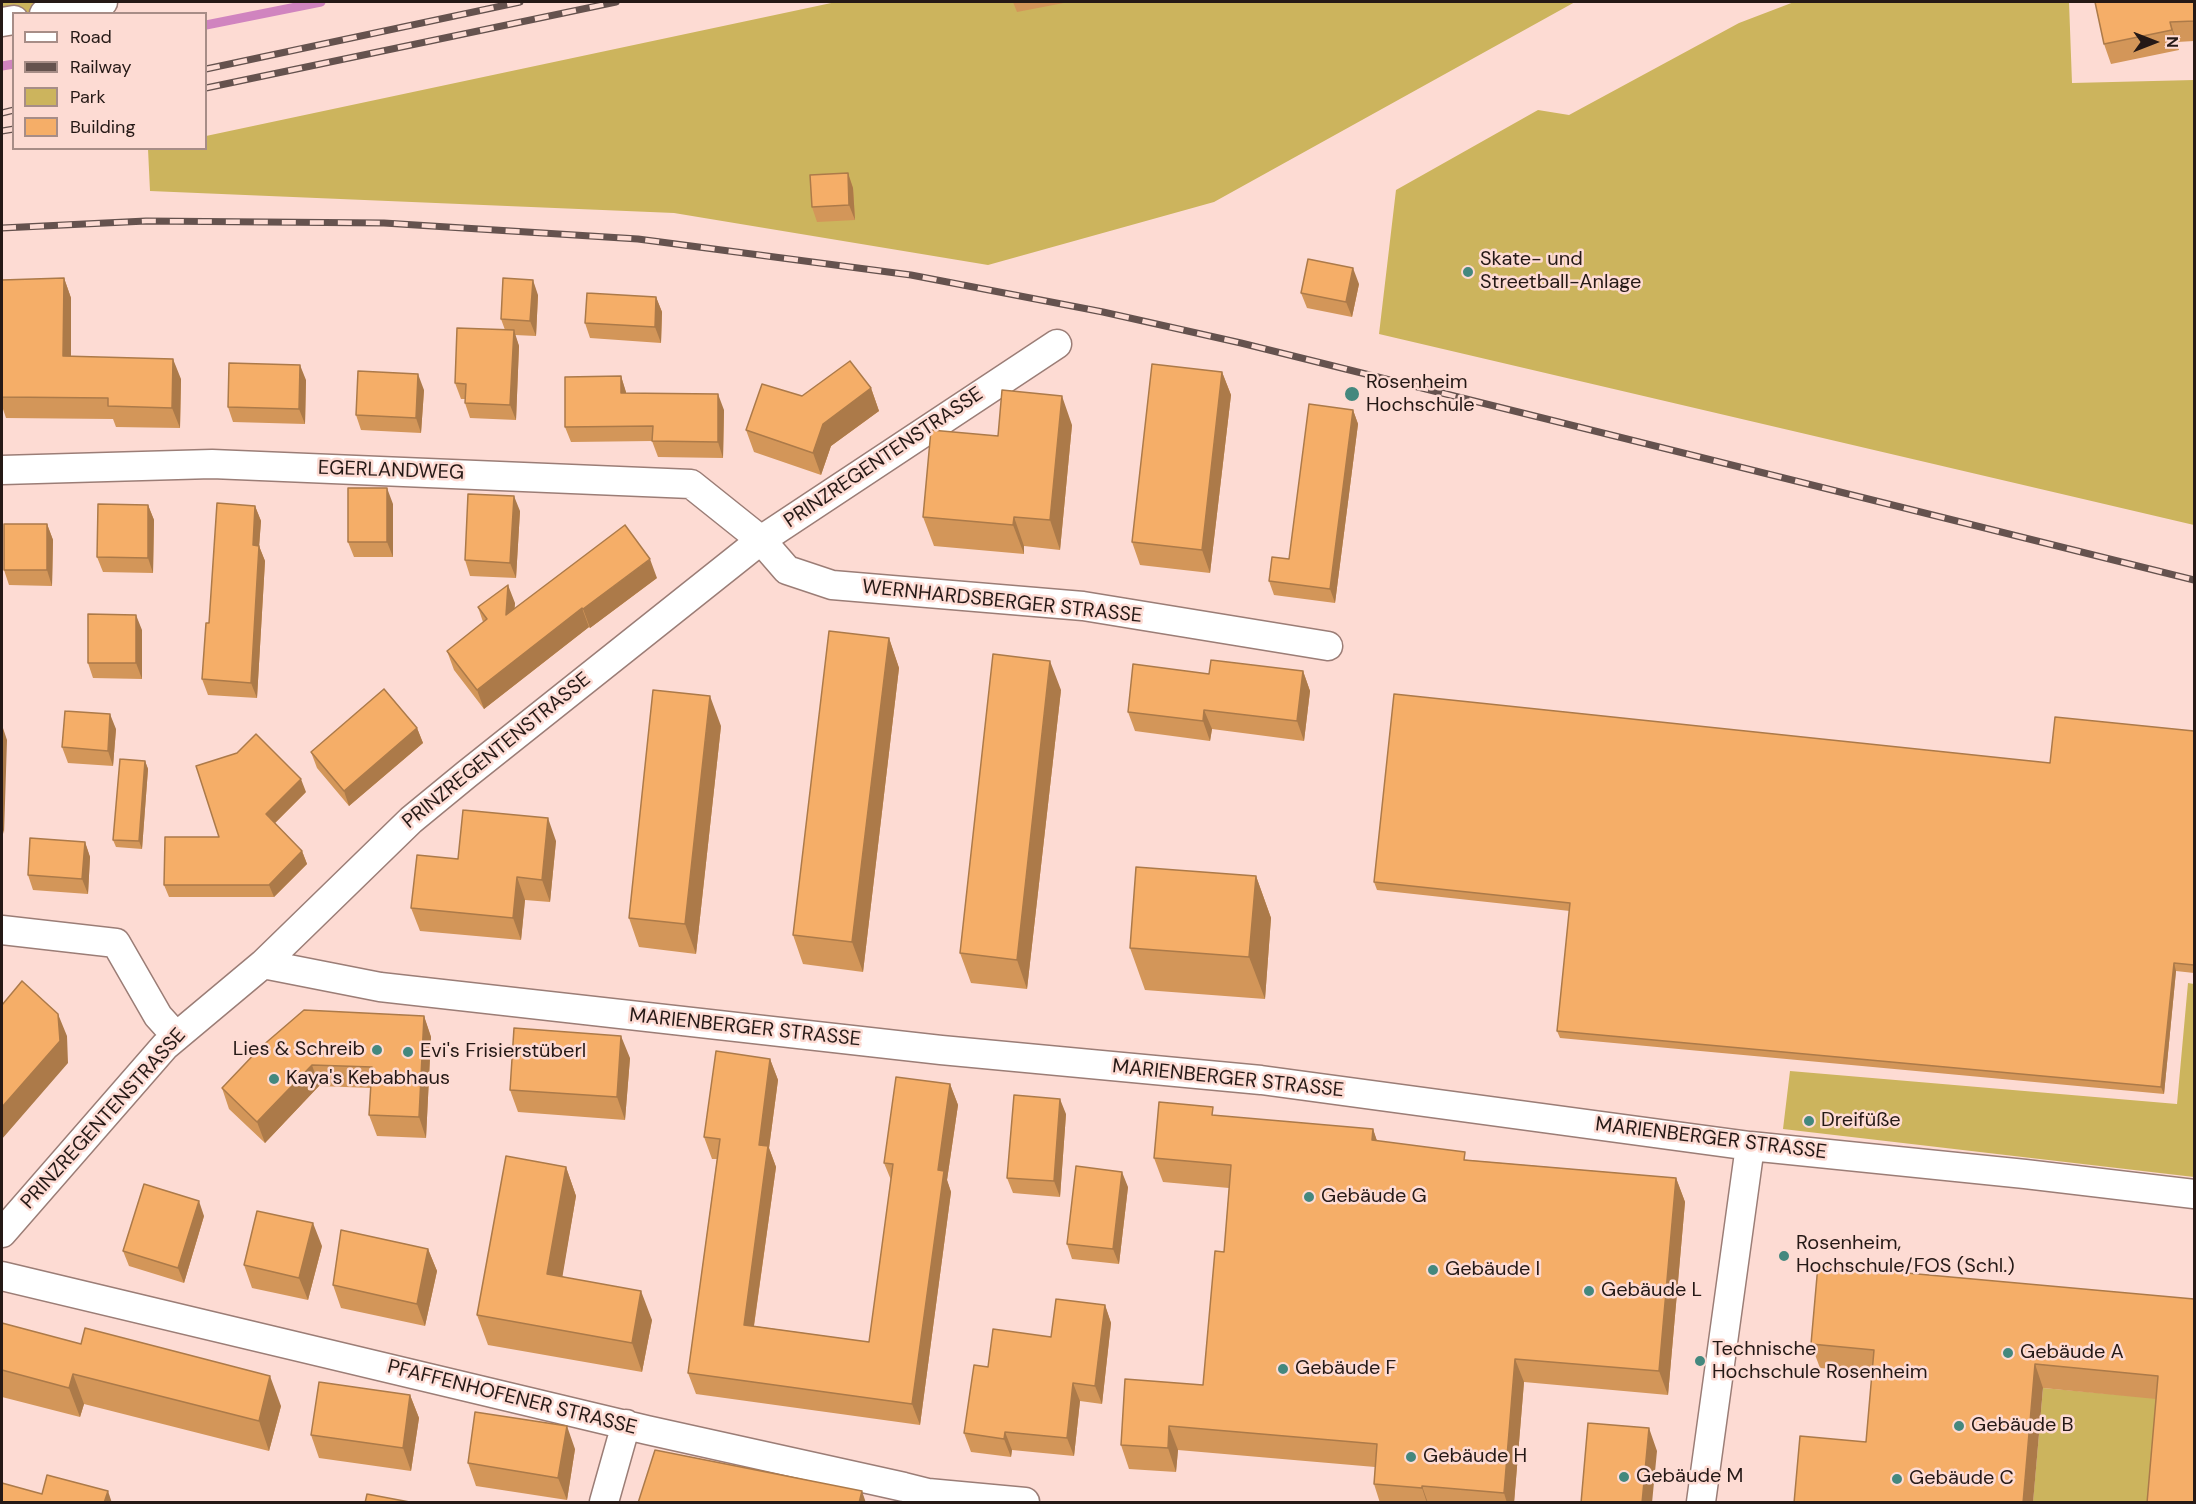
<!DOCTYPE html>
<html>
<head>
<meta charset="utf-8">
<style>
  body { margin:0 }
  #map { position:relative; width:2196px; height:1504px; overflow:hidden; background:#fddbd3; font-family:"DM Sans",sans-serif }
  canvas { display:block }
  .frame { position:absolute; inset:0; border:3px solid #251916; pointer-events:none }
  .legend { position:absolute; left:12px; top:12px; width:195px; height:138px; box-sizing:border-box; background:#fddbd3; border:2px solid #a78d87; margin:0; padding:8px 10px; list-style:none; font-size:18px; color:#251916 }
  .legend li { display:flex; align-items:center; gap:12px; height:30px }
  .legend b { width:30px; border:2px solid #a78d87 }
  .north { position:absolute; left:2124px; top:12px; width:60px; height:60px; -webkit-text-stroke:4px #fddbd3; paint-order:stroke; rotate:90deg; font-size:16px; font-weight:700; line-height:24px; text-align:center; color:#251916 }
  .north::after { content:''; display:block; margin:auto; width:21px; height:27px; background:#251916; clip-path:polygon(50% 0,100% 100%,50% 72%,0 100%) }
</style>
</head>
<body>
<div id="map">
<canvas width="2196" height="1504"></canvas>
<div class="frame"></div>
<ul class="legend">
<li><b style="height:8px;background:#fff"></b>Road</li>
<li><b style="height:8px;background:#65524e"></b>Railway</li>
<li><b style="height:16px;background:#ccb45d"></b>Park</li>
<li><b style="height:16px;background:#f5ae68"></b>Building</li>
</ul>
<div class="north">N</div>
</div>
<script>
const c = document.querySelector('canvas').getContext('2d');
c.lineJoin = 'round';
function fill(path, color) { c.fillStyle = color; c.fill(path, 'evenodd'); }
const shape = rows => new Path2D(rows.map(r => 'M' + r).join(''));
function stroke(path, color, width, dash) { c.strokeStyle = color; c.lineWidth = width; c.lineCap = dash ? 'butt' : 'round'; c.setLineDash(dash || []); c.stroke(path); }
function write(font, color, halo, rows, align = 'center') {
  c.font = font + ' "DM Sans",sans-serif'; c.lineWidth = 5; c.setLineDash([]); c.textBaseline = 'middle'; c.strokeStyle = halo; c.fillStyle = color; for (const [text, x, y, turn = 0] of rows) {
    c.save(); c.translate(x, y); c.rotate((+turn || 0) * Math.PI / 180); c.textAlign = isNaN(turn) ? turn : align; if (halo) c.strokeText(text, 0, 0); c.fillText(text, 0, 0); c.restore();
  }
}
fill(shape([
  [2,2,103,2,44,13,14,14,2,22],
  [836,2,1575,2,1214,202,988,265,674,213,150,191,148,149,206,148,206,136],
  [1794,2,2069,2,2072,83,2194,80,2194,525,1379,334,1396,190,1538,110,1569,115,1739,23],
  [2188,983,2194,984,2194,1177,1783,1129,1790,1071,2177,1104],
  [2043,1388,2167,1399,2158,1502,2033,1502]
]), '#ccb45d');
stroke(shape([
  [206,25,321,2],
  [2,66,14,64]
]), '#d084bf', 9);
const street = shape([
  [44,14,103,2],
  [2,22,14,20],
  [2,470,212,464,691,484,761,540,787,570,832,585,1083,606,1328,646],
  [2,930,116,943,158,1016,176,1036],
  [263,964,380,987,941,1050,1261,1080,1750,1146,2025,1174,2194,1194],
  [2,1233,165,1046,263,964,411,820,467,774,761,540,1057,344],
  [2,1276,647,1430,904,1487,928,1493,1025,1502],
  [604,1502,626,1424],
  [1701,1502,1750,1146]
]);
stroke(street, '#9b7d76', 31);
stroke(street, '#fff', 28);
const rail = shape([
  [206,69,520,2],
  [206,88,616,2],
  [2,113,14,110],
  [2,131,14,129],
  [2,228,146,221,384,223,638,239,911,275,1103,312,1241,343,2194,580]
]);
stroke(rail, '#65524e', 7);
stroke(rail, '#fddbd3', 4.5, [14]);
fill(shape([
  [1013,2,1069,2,1017,12],
  [2194,2,2194,41,2177,42,2179,50,2111,64,2104,44],
  [848,173,853,188,855,220,817,222,812,207],
  [64,278,71,298,71,356,181,379,180,428,116,427,113,419,6,418,2,406,2,280],
  [1359,284,1352,317,1307,308,1301,293],
  [538,295,536,336,515,335,519,346,516,420,470,418,465,403,465,399,461,399,455,383,505,330,501,319],
  [656,297,662,312,661,343,590,338,585,323],
  [1222,372,1231,395,1210,573,1140,565,1132,542],
  [621,376,626,393,724,410,723,458,658,457,652,441,571,442,565,427],
  [306,380,305,424,233,422,228,407],
  [871,388,879,411,831,446,821,475,754,452,746,430,802,396],
  [424,390,421,433,361,430,356,415],
  [1353,410,1358,424,1335,603,1274,595,1269,581,1289,559],
  [1072,425,1060,550,1024,546,1024,554,934,546,923,517,998,436],
  [393,504,393,557,354,557,348,542],
  [148,505,154,520,153,573,103,572,97,557],
  [255,506,261,521,259,546,265,561,257,698,208,695,202,679,209,623],
  [520,511,516,578,470,576,465,560],
  [47,524,53,540,52,586,9,585,4,570],
  [657,578,590,628,589,627,484,709,454,670,447,651,483,622,478,607,515,603,514,609],
  [142,630,142,679,93,678,88,663],
  [889,638,899,668,863,972,803,964,793,935],
  [1303,671,1310,691,1304,741,1212,729,1210,741,1135,731,1128,712,1209,674],
  [1061,690,1027,989,971,983,960,953],
  [721,726,696,954,639,947,629,918],
  [417,728,423,743,349,806,317,768,311,752],
  [116,729,113,766,68,763,62,747],
  [2194,731,2194,973,2176,971,2164,1094,1560,1038,1557,1031,1570,911,1377,890,1374,882,2050,763],
  [145,761,148,769,142,849,116,847,113,840],
  [306,792,275,823,302,851,307,864,274,897,169,897,164,885,219,837],
  [556,841,550,902,525,900,521,940,420,931,411,908,458,859],
  [85,842,90,857,88,894,33,890,28,875],
  [1256,876,1271,918,1265,999,1145,990,1130,948],
  [424,1016,431,1037,426,1138,377,1136,369,1115,371,1088,319,1086,265,1143,229,1109,222,1088],
  [630,1058,625,1120,518,1112,510,1090],
  [770,1059,778,1080,769,1148,776,1167,754,1326,869,1342,891,1180,884,1163,950,1084,958,1105,947,1180,951,1192,920,1425,696,1394,688,1373,717,1159,712,1159,704,1137],
  [1066,1114,1060,1197,1013,1193,1007,1178],
  [1216,1116,1373,1129,1377,1141,1468,1160,1676,1178,1685,1202,1668,1395,1524,1382,1514,1503,1380,1503,1374,1484,1375,1467,1178,1450,1176,1472,1129,1469,1121,1445,1203,1385,1224,1252,1229,1188,1163,1182,1154,1158],
  [566,1167,576,1196,562,1276,652,1320,642,1372,488,1345,477,1315],
  [1128,1187,1119,1264,1072,1259,1067,1244],
  [204,1216,184,1283,129,1266,123,1251],
  [322,1246,308,1300,252,1288,244,1265],
  [428,1249,437,1271,425,1326,341,1308,333,1285],
  [2194,1299,2156,1399,2043,1388,1866,1442,1872,1372,1820,1368,1811,1344],
  [1105,1305,1111,1323,1102,1404,1080,1401,1074,1456,1012,1450,1011,1457,971,1452,964,1433,988,1367,1051,1337],
  [2,1323,281,1406,269,1451,84,1404,80,1417,2,1397],
  [410,1395,419,1418,411,1471,319,1458,311,1435],
  [575,1449,567,1500,476,1486,468,1463]
]), '#d39659');
fill(shape([
  [2170,22,2177,42,2179,50,2172,30],
  [848,173,853,188,855,220,849,205],
  [1353,268,1359,284,1352,317,1346,302],
  [64,278,71,298,71,377,63,356],
  [533,280,538,295,536,336,530,321],
  [656,297,662,312,661,343,655,327],
  [514,330,519,346,516,420,510,405],
  [173,359,181,379,180,428,172,408],
  [300,365,306,380,305,424,299,409],
  [1222,372,1231,395,1210,573,1202,550],
  [418,374,424,390,421,433,416,418],
  [621,376,626,392,627,408,621,393],
  [871,388,879,411,831,446,821,475,813,453,823,424],
  [718,394,724,410,723,458,718,442],
  [1062,396,1072,425,1060,550,1050,520],
  [1353,410,1358,424,1335,603,1330,589],
  [387,488,393,504,393,557,387,542],
  [514,496,520,511,516,578,510,563],
  [148,505,154,520,153,573,148,558],
  [255,506,261,521,258,561,253,545],
  [1014,517,1024,546,1024,554,1013,525],
  [47,524,53,540,52,586,47,570],
  [259,546,265,561,257,698,251,683],
  [650,559,657,578,590,628,583,609],
  [508,585,515,603,513,634,506,615],
  [582,608,589,627,484,709,477,690],
  [136,615,142,630,142,679,136,663],
  [889,638,899,668,863,972,852,942],
  [1050,661,1061,690,1027,989,1017,960],
  [1303,671,1310,691,1304,741,1297,721],
  [710,696,721,726,696,954,685,924],
  [1204,710,1212,729,1210,741,1203,721],
  [110,714,116,729,113,766,108,751],
  [2,725,7,740,4,834,2,826],
  [417,728,423,743,349,806,344,791],
  [145,761,148,769,142,849,139,841],
  [301,779,306,792,271,827,266,814],
  [548,818,556,841,550,902,542,880],
  [85,842,90,857,88,894,82,879],
  [302,851,307,864,274,897,269,885],
  [1256,876,1271,918,1265,999,1249,957],
  [517,877,525,900,521,940,513,918],
  [2174,963,2176,971,2164,1094,2161,1087],
  [58,1014,67,1036,68,1063,2,1139,2,1107],
  [424,1016,431,1037,426,1138,419,1117],
  [621,1036,630,1058,625,1120,617,1097],
  [770,1059,778,1080,769,1148,776,1167,751,1346,744,1325,759,1145],
  [312,1065,319,1086,265,1143,257,1122],
  [950,1084,958,1105,947,1180,951,1192,920,1425,912,1404,938,1170],
  [1060,1099,1066,1114,1060,1197,1054,1181],
  [1373,1129,1381,1153,1372,1140],
  [566,1167,576,1196,558,1303,547,1274],
  [1122,1172,1128,1187,1119,1264,1113,1249],
  [1676,1178,1685,1202,1668,1395,1659,1371],
  [199,1201,204,1216,184,1283,178,1268],
  [313,1223,322,1246,308,1300,299,1278],
  [428,1249,437,1271,425,1326,417,1304],
  [641,1291,652,1320,642,1372,632,1343],
  [1105,1305,1111,1323,1102,1404,1095,1386],
  [1515,1359,1524,1382,1514,1503,1507,1503,1504,1493],
  [2035,1364,2043,1388,2033,1503,2023,1503],
  [73,1374,84,1404,80,1417,69,1388],
  [270,1376,281,1406,269,1451,259,1421],
  [1073,1383,1080,1401,1074,1456,1067,1438],
  [410,1395,419,1418,411,1471,403,1448],
  [567,1426,575,1449,567,1500,558,1478],
  [1169,1426,1178,1450,1176,1472,1168,1448],
  [1649,1428,1657,1451,1652,1503,1642,1503],
  [1005,1432,1012,1450,1011,1457,1004,1439],
  [1422,1486,1428,1503,1427,1503,1422,1488],
  [108,1491,112,1503,104,1503],
  [862,1491,866,1503,859,1503]
]), '#ac7a49');
const building = shape([
  [2095,2,2194,2,2194,21,2170,22,2172,30,2104,44,2095,2],
  [848,173,849,205,812,207,810,175,848,173],
  [1308,259,1353,268,1346,302,1301,293,1308,259],
  [64,278,63,356,173,359,172,408,108,406,108,398,2,397,2,280,64,278],
  [503,278,533,280,530,321,501,319,503,278],
  [587,293,656,297,655,327,585,323,587,293],
  [457,328,514,330,510,405,465,403,466,384,455,383,457,328],
  [850,361,871,388,823,424,813,453,746,430,762,384,802,396,850,361],
  [229,363,300,365,299,409,228,407,229,363],
  [1152,364,1222,372,1202,550,1132,542,1152,364],
  [358,371,418,374,416,418,356,415,358,371],
  [621,376,621,393,718,394,718,442,652,441,653,426,565,427,565,377,621,376],
  [1002,390,1062,396,1050,520,1014,517,1013,525,923,517,931,430,998,436,1002,390],
  [1309,404,1353,410,1330,589,1269,581,1272,557,1289,559,1309,404],
  [348,488,387,488,387,542,348,542,348,488],
  [468,494,514,496,510,563,465,560,468,494],
  [217,503,255,506,253,545,259,546,251,683,202,679,206,623,209,623,217,503],
  [98,504,148,505,148,558,97,557,98,504],
  [4,524,47,524,47,570,4,570,4,524],
  [625,525,650,559,583,609,582,608,477,690,447,651,487,619,478,607,508,585,506,615,625,525],
  [88,614,136,615,136,663,88,663,88,614],
  [829,631,889,638,852,942,793,935,829,631],
  [993,654,1050,661,1017,960,960,953,993,654],
  [1211,660,1303,671,1297,721,1204,710,1203,721,1128,712,1133,664,1209,674,1211,660],
  [384,689,417,728,344,791,311,752,384,689],
  [653,690,710,696,685,924,629,918,653,690],
  [1394,694,2050,763,2055,717,2194,731,2194,965,2174,963,2161,1087,1557,1031,1570,903,1374,882,1394,694],
  [65,711,110,714,108,751,62,747,65,711],
  [256,734,301,779,266,814,302,851,269,885,164,885,165,837,219,837,196,766,237,753,256,734],
  [120,759,145,761,139,841,113,840,120,759],
  [463,810,548,818,542,880,517,877,513,918,411,908,417,855,458,859,463,810],
  [30,838,85,842,82,879,28,875,30,838],
  [1136,867,1256,876,1249,957,1130,948,1136,867],
  [22,981,58,1014,60,1041,2,1107,2,1005,22,981],
  [304,1010,424,1016,419,1117,369,1115,372,1067,312,1065,257,1122,222,1088,261,1047,304,1010],
  [514,1028,621,1036,617,1097,510,1090,514,1028],
  [716,1051,770,1059,759,1145,768,1146,744,1325,869,1342,893,1164,884,1163,896,1077,950,1084,938,1170,944,1171,912,1404,688,1373,720,1139,704,1137,716,1051],
  [1014,1095,1060,1099,1054,1181,1007,1178,1014,1095],
  [1159,1102,1213,1107,1212,1115,1373,1129,1372,1140,1465,1152,1464,1160,1676,1178,1659,1371,1515,1359,1504,1493,1422,1486,1422,1488,1374,1484,1377,1444,1169,1426,1168,1448,1121,1445,1125,1379,1203,1385,1215,1251,1224,1252,1231,1165,1154,1158,1159,1102],
  [506,1156,566,1167,547,1274,641,1291,632,1343,477,1315,506,1156],
  [1076,1166,1122,1172,1113,1249,1067,1244,1076,1166],
  [144,1184,199,1201,178,1268,123,1251,144,1184],
  [257,1211,313,1223,299,1278,244,1265,257,1211],
  [341,1230,428,1249,417,1304,333,1285,341,1230],
  [1818,1265,2194,1299,2194,1503,2147,1503,2158,1376,2035,1364,2023,1503,1794,1503,1800,1436,1866,1442,1874,1350,1811,1344,1818,1265],
  [1056,1299,1105,1305,1095,1386,1073,1383,1067,1438,1005,1432,1004,1439,964,1433,974,1365,988,1367,993,1329,1051,1337,1056,1299],
  [2,1323,81,1344,85,1328,270,1376,259,1421,73,1374,69,1388,2,1370,2,1323],
  [319,1382,410,1395,403,1448,311,1435,319,1382],
  [475,1412,567,1426,558,1478,468,1463,475,1412],
  [1588,1423,1649,1428,1642,1503,1581,1503,1588,1423],
  [655,1450,862,1491,859,1503,638,1503,655,1450],
  [47,1475,108,1491,104,1503,2,1503,2,1483,42,1494,47,1475],
  [367,1494,415,1503,365,1503,367,1494]
]);
fill(building, '#f5ae68');
stroke(building, '#ac7a49', 1.5);
for (const [x, y, r, color] of [
  [1468,272,6,"#44887e"],
  [1352,394,8,"#44887e"],
  [377,1050,6,"#44887e"],
  [408,1052,6,"#44887e"],
  [274,1079,6,"#44887e"],
  [1809,1121,6,"#44887e"],
  [1309,1197,6,"#44887e"],
  [1784,1256,6,"#44887e"],
  [1433,1270,6,"#44887e"],
  [1589,1291,6,"#44887e"],
  [2008,1353,6,"#44887e"],
  [1700,1361,6,"#44887e"],
  [1283,1369,6,"#44887e"],
  [1959,1426,6,"#44887e"],
  [1411,1457,6,"#44887e"],
  [1624,1477,6,"#44887e"],
  [1897,1479,6,"#44887e"]
]) { const dot = new Path2D(); dot.arc(x, y, r, 0, 2 * Math.PI); c.fillStyle = color; c.fill(dot); stroke(dot, '#fddbd3', 2); }
write('20px', '#251916', '#fddbd3', [
  ["Skate- und",1480,260],
  ["Streetball-Anlage",1480,283],
  ["Rosenheim",1366,383],
  ["Hochschule",1366,406],
  ["Lies & Schreib",365,1050,"right"],
  ["Evi's Frisierstüberl",420,1052],
  ["Kaya's Kebabhaus",286,1079],
  ["Dreifüße",1821,1121],
  ["Gebäude G",1321,1197],
  ["Rosenheim,",1796,1244],
  ["Hochschule/FOS (Schl.)",1796,1267],
  ["Gebäude I",1445,1270],
  ["Gebäude L",1601,1291],
  ["Technische",1712,1350],
  ["Hochschule Rosenheim",1712,1373],
  ["Gebäude A",2020,1353],
  ["Gebäude F",1295,1369],
  ["Gebäude B",1971,1426],
  ["Gebäude H",1423,1457],
  ["Gebäude M",1636,1477],
  ["Gebäude C",1909,1479]
], 'left');
write('20px', '#251916', '#fddbd3', [
  ["PRINZREGENTENSTRASSE",884,458,-34],
  ["EGERLANDWEG",391,471,2],
  ["WERNHARDSBERGER STRASSE",1002,602,6],
  ["PRINZREGENTENSTRASSE",497,751,-39],
  ["MARIENBERGER STRASSE",745,1028,6],
  ["MARIENBERGER STRASSE",1228,1079,6],
  ["PRINZREGENTENSTRASSE",104,1119,-48],
  ["MARIENBERGER STRASSE",1711,1139,7],
  ["PFAFFENHOFENER STRASSE",512,1398,14]
]);
</script>
</body>
</html>
